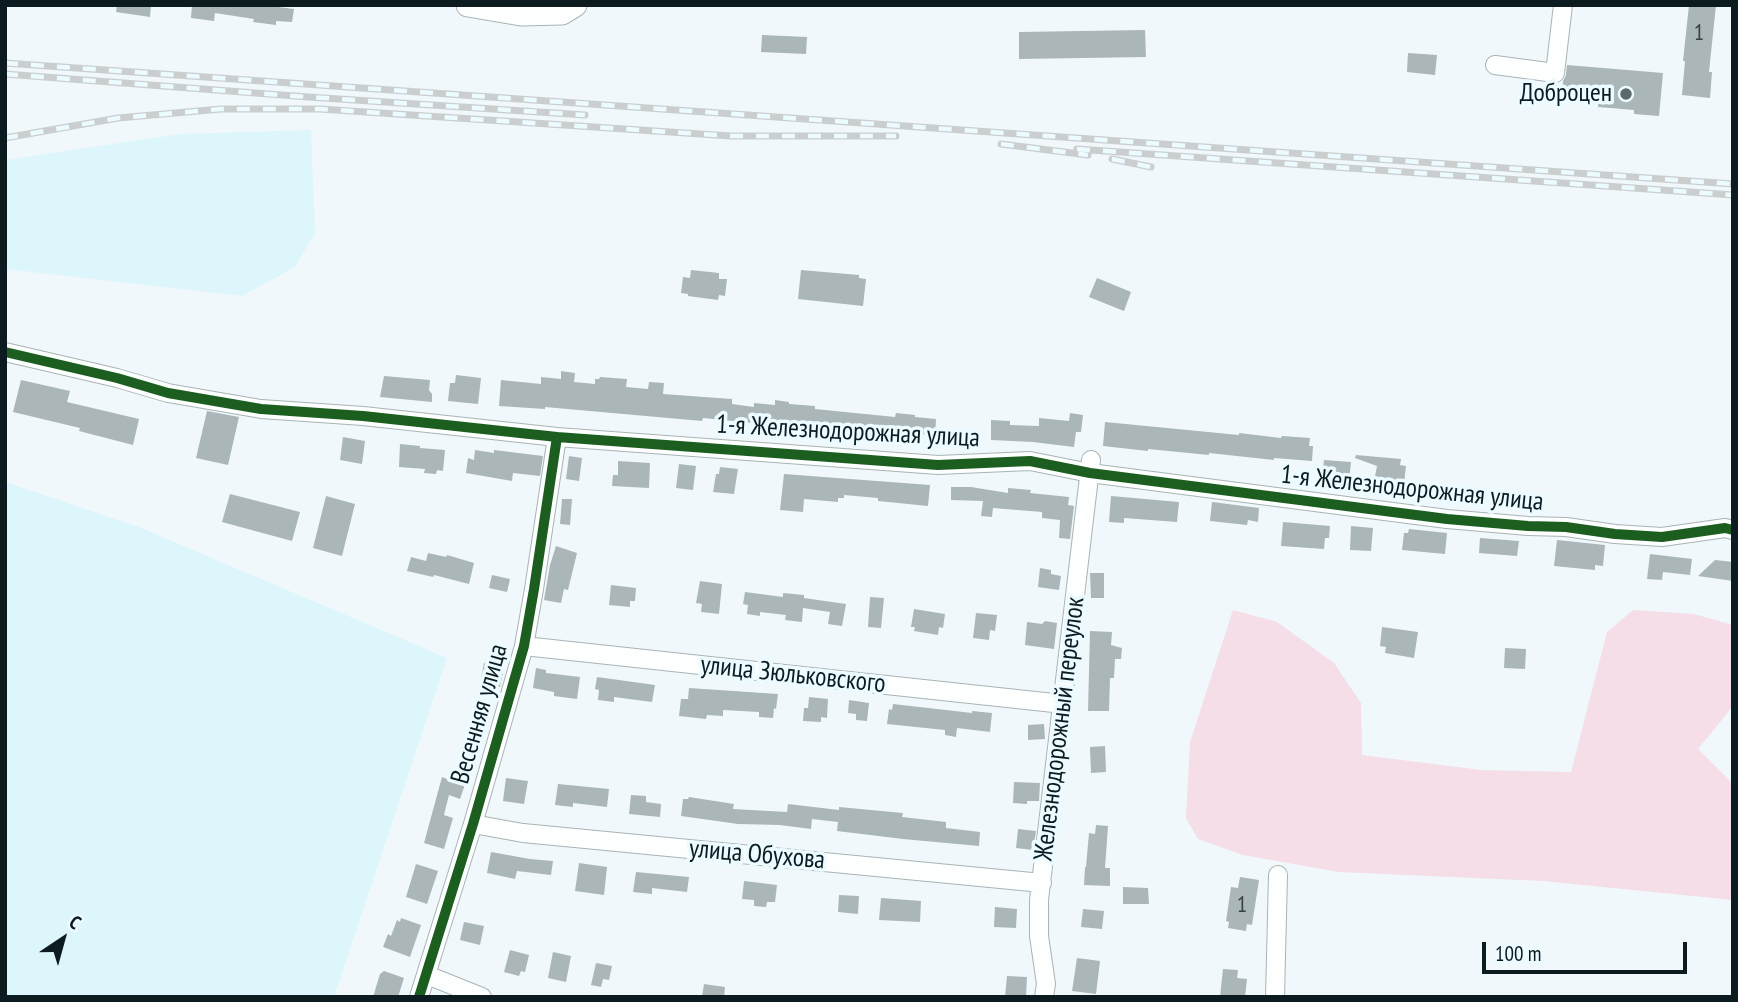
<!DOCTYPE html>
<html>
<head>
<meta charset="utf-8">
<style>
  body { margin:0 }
  #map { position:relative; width:1738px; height:1002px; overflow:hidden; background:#f0f8fb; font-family:"PT Sans Narrow",sans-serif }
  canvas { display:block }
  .frame { position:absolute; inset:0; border:7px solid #0c1b1f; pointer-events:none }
  .north { position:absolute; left:28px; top:904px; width:70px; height:70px; -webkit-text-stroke:5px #ecfbff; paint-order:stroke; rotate:36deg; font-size:19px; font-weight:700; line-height:28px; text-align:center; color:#0c1b1f }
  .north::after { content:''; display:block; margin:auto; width:24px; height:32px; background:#0c1b1f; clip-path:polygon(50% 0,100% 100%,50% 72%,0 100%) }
  .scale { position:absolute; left:1482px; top:942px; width:205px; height:32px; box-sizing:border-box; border:4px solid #0c1b1f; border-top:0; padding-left:9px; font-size:21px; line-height:24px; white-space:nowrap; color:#0c1b1f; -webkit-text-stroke:5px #ecfbff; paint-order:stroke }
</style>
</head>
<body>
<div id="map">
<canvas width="1738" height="1002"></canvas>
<div class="frame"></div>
<div class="north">С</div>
<div class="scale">100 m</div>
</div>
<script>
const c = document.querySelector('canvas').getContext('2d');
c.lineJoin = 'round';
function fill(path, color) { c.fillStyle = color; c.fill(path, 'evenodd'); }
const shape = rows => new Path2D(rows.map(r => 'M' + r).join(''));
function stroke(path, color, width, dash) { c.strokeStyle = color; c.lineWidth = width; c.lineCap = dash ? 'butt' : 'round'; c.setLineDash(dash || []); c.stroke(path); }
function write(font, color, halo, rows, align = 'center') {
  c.font = font + ' "PT Sans Narrow",sans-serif'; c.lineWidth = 7; c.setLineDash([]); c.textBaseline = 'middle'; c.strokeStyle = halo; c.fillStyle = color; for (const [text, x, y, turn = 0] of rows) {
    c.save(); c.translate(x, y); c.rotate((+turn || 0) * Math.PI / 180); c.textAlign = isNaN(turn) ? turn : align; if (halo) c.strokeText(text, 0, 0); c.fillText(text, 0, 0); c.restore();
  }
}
fill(shape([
  [311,130,315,233,295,267,242,296,5,269,5,160,180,134],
  [5,482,139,527,447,658,334,997,5,997]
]), '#ddf6fc');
fill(shape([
  [1233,610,1277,622,1334,663,1361,703,1362,755,1481,770,1571,772,1607,632,1633,610,1694,614,1733,625,1733,706,1698,749,1733,784,1733,900,1543,881,1338,872,1243,855,1198,839,1186,818,1190,742]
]), '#f5dee7');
fill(shape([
  [117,5,151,5,150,17,116,12],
  [192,5,262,5,294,9,292,22,276,21,276,25,253,22,254,19,215,13,214,21,191,18],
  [1689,5,1716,5,1709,72,1712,72,1710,98,1682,95,1685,61,1683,61],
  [1145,30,1146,57,1019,59,1019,32],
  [762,35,807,37,806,54,761,52],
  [1408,53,1437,55,1435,75,1407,72],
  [1567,65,1663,73,1659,116,1634,114,1634,110,1598,107,1599,96,1562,93,1563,81,1566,75],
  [691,270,719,273,719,279,727,279,725,296,719,295,718,300,688,296,688,294,681,293,683,277,690,278],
  [801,270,859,275,859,278,866,279,863,306,798,299],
  [1097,278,1131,292,1124,311,1089,297],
  [561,371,575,373,574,382,595,384,595,379,599,379,600,377,627,379,626,387,648,389,649,382,664,383,663,394,732,399,732,404,754,407,754,403,775,405,775,400,789,402,789,404,815,406,815,409,895,417,896,413,915,415,915,417,936,419,935,435,913,434,913,436,878,433,879,431,814,425,813,429,703,418,702,421,545,407,545,409,499,406,501,380,541,384,541,377,561,379],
  [456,375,481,378,478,404,448,401,450,383,455,383],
  [384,376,430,380,429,390,432,394,432,402,380,397],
  [21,380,70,391,67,402,139,419,133,445,79,431,80,428,13,412],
  [207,411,239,417,228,465,196,458],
  [1070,413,1083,415,1081,432,1076,432,1074,447,1033,442,991,440,991,420,1010,421,1010,425,1039,426,1039,418,1069,421],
  [1105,422,1239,435,1239,433,1281,438,1282,436,1310,438,1309,446,1313,446,1312,461,1274,458,1274,460,1209,453,1209,455,1148,449,1148,451,1103,446],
  [343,437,365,441,362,464,340,460],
  [400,444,420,446,420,448,445,450,443,471,437,470,436,474,424,473,425,469,399,467],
  [475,450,494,453,494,450,543,456,540,476,513,473,512,481,466,473,468,458,474,460],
  [1356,455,1401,459,1400,465,1406,466,1404,484,1374,482,1377,466,1355,458],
  [569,456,582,458,579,481,566,479],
  [1324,460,1351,462,1349,481,1322,478],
  [618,461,650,463,649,488,612,486,613,475,618,475],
  [679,464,696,466,693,490,676,488],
  [720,467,738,469,734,494,713,492,716,474,719,474],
  [784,474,930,485,928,506,878,501,878,498,844,495,844,498,838,498,838,502,804,499,803,512,780,510],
  [951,487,971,487,1008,493,1008,488,1031,490,1030,493,1069,497,1068,505,1074,506,1070,539,1059,538,1060,520,1042,518,1042,512,993,508,992,517,981,516,983,501,951,500],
  [230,494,300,512,292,541,222,522],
  [326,496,355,504,342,556,313,548],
  [1111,496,1179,502,1177,522,1124,518,1124,523,1109,522],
  [562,499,572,499,570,525,560,524],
  [1212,502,1259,508,1258,522,1248,520,1247,525,1210,521],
  [1283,522,1330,526,1329,538,1325,538,1324,549,1281,546],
  [1351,526,1373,528,1371,551,1350,550],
  [1409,529,1447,533,1445,554,1402,550,1404,533,1408,533],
  [1480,538,1519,541,1517,556,1479,553],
  [1557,540,1605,545,1603,566,1595,565,1595,570,1554,566],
  [556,546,577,553,568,590,564,589,561,603,544,600,550,565],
  [428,553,446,557,447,555,474,563,469,584,434,575,433,577,407,571,411,557,426,561],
  [1650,554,1692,559,1690,575,1663,572,1662,580,1647,579],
  [1715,560,1733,562,1733,581,1698,576],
  [1040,568,1051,570,1051,574,1061,576,1059,590,1038,587],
  [1090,573,1104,573,1104,598,1091,598],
  [492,575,510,579,507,592,489,588],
  [700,581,722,584,719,614,701,612,702,604,696,603],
  [611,585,636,588,635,601,630,601,630,607,609,605],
  [745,592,783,597,783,593,804,595,804,598,846,604,842,626,828,624,830,612,803,608,802,622,785,620,786,615,760,612,760,616,747,614,748,605,743,604],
  [870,597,884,598,881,628,868,627],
  [914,609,945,614,943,628,939,627,938,635,914,631,915,627,911,627],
  [976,613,997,615,995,631,990,630,989,640,973,638],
  [1045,621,1057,623,1054,649,1025,645,1027,622,1042,624],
  [1382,627,1418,632,1414,658,1385,653,1386,647,1380,646],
  [1090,631,1112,632,1111,645,1122,648,1121,659,1115,659,1114,678,1110,678,1109,711,1088,711],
  [1505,648,1526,649,1525,669,1504,668],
  [484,663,504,667,500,687,480,684],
  [536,668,546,670,546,673,580,677,577,699,554,696,554,692,533,688],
  [597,677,655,685,652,702,614,697,614,702,598,700,599,690,595,689],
  [689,688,778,694,776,709,774,708,773,718,759,717,759,712,723,710,723,716,707,715,706,719,679,716,681,699,688,699],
  [809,697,828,699,827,718,821,717,821,722,803,721,804,708,808,708],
  [849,700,869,703,867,721,856,720,856,714,848,713],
  [893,704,972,713,972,711,992,713,990,732,957,728,956,737,945,735,945,730,887,724,889,709,892,710],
  [1044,724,1045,739,1028,740,1028,725],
  [1105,746,1106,772,1091,773,1090,747],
  [458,763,471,767,460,799,449,795,444,815,453,818,444,849,424,843,442,777,452,781],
  [506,778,528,781,524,804,503,801],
  [1014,782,1040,783,1039,801,1027,801,1027,804,1013,803],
  [558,784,609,789,607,807,573,803,573,807,555,805],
  [631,795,646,796,646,802,661,804,660,817,629,814],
  [689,797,734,804,733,809,787,812,788,804,839,810,839,807,903,813,902,817,946,822,946,828,980,832,979,846,903,839,837,831,838,822,812,819,811,829,780,825,738,824,681,816,683,799,688,799],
  [1096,825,1108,826,1105,868,1110,868,1110,886,1084,885,1085,867,1086,867,1089,833,1095,834],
  [1018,829,1036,831,1033,850,1016,848],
  [491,852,530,859,553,861,551,875,517,871,515,879,487,873],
  [579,863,607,867,604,895,575,891],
  [416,864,438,871,427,904,406,897],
  [636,872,689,877,687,892,652,888,652,894,633,892],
  [1240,877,1259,880,1252,925,1247,924,1246,931,1228,928,1229,922,1226,921,1231,887,1238,888],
  [744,881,777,885,775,902,767,902,766,907,754,906,754,900,742,899],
  [1123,887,1148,888,1149,904,1123,904],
  [839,895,859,896,858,914,838,912],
  [881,898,921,901,920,922,879,920],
  [995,907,1017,909,1016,928,994,927],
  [1083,909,1104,911,1102,929,1081,927],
  [401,918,421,925,410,957,383,947,388,934,391,936,397,920,400,922],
  [464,922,484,926,480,945,460,940],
  [510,950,529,955,525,972,521,971,519,976,504,972],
  [553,952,571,956,566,982,548,978],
  [1077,958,1100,961,1096,994,1072,991],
  [596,963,612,966,609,980,603,979,601,987,591,985],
  [1223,969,1238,970,1237,978,1247,979,1245,997,1220,997],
  [384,971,404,978,398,997,373,997,380,974],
  [1007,976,1027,977,1026,997,1005,997],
  [704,984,725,987,724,997,702,997]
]), '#abb6b9');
const minor = shape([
  [1495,65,1555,73,1563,5],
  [5,352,117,378,168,393,261,409,363,416,557,437,938,465,1030,461,1090,473,1447,519,1528,526,1566,527,1615,534,1662,537,1725,528,1733,530],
  [524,646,1063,704],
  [473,824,523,833,1042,883],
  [427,975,482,997],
  [419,997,473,824,524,646,534,589,557,437],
  [1044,997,1046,984,1039,936,1039,900,1091,460],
  [1275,997,1278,875]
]);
const major = shape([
  [468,5,521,14,562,13,575,5]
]);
stroke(minor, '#a9b4b6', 20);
stroke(major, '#a9b4b6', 25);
stroke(minor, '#fdfefe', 18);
stroke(major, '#fdfefe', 23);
const rail = shape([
  [5,63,1733,184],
  [5,74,308,97,585,115],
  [5,138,118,118,221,109,320,109,731,136,896,136],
  [1001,144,1088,155],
  [1077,149,1733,195],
  [1112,159,1151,167]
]);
stroke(rail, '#cbcecf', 7);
stroke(rail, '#ecfbff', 4.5, [13]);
stroke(shape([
  [5,352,117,378,168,393,261,409,363,416,557,437,938,465,1030,461,1090,473,1447,519,1528,526,1566,527,1615,534,1662,537,1725,528,1733,530],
  [419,997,473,824,524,646,534,589,557,437]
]), '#1b5e20', 10);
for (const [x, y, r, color] of [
  [1626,94,7,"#5c686c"]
]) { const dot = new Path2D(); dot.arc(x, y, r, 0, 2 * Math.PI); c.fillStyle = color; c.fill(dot); stroke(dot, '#ecfbff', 2.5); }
write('23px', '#344246', null, [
  ["1",1699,33],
  ["1",1242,905]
]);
write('26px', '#0c1b1f', '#ecfbff', [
  ["Доброцен",1612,94]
], 'right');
write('26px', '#0c1b1f', '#ecfbff', [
  ["1-я Железнодорожная улица",848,432,3],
  ["1-я Железнодорожная улица",1412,489,6],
  ["улица Зюльковского",793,675,6],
  ["Весенняя улица",480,714,-74],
  ["Железнодорожный переулок",1060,729,-83],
  ["улица Обухова",757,855,5]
]);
</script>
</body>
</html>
